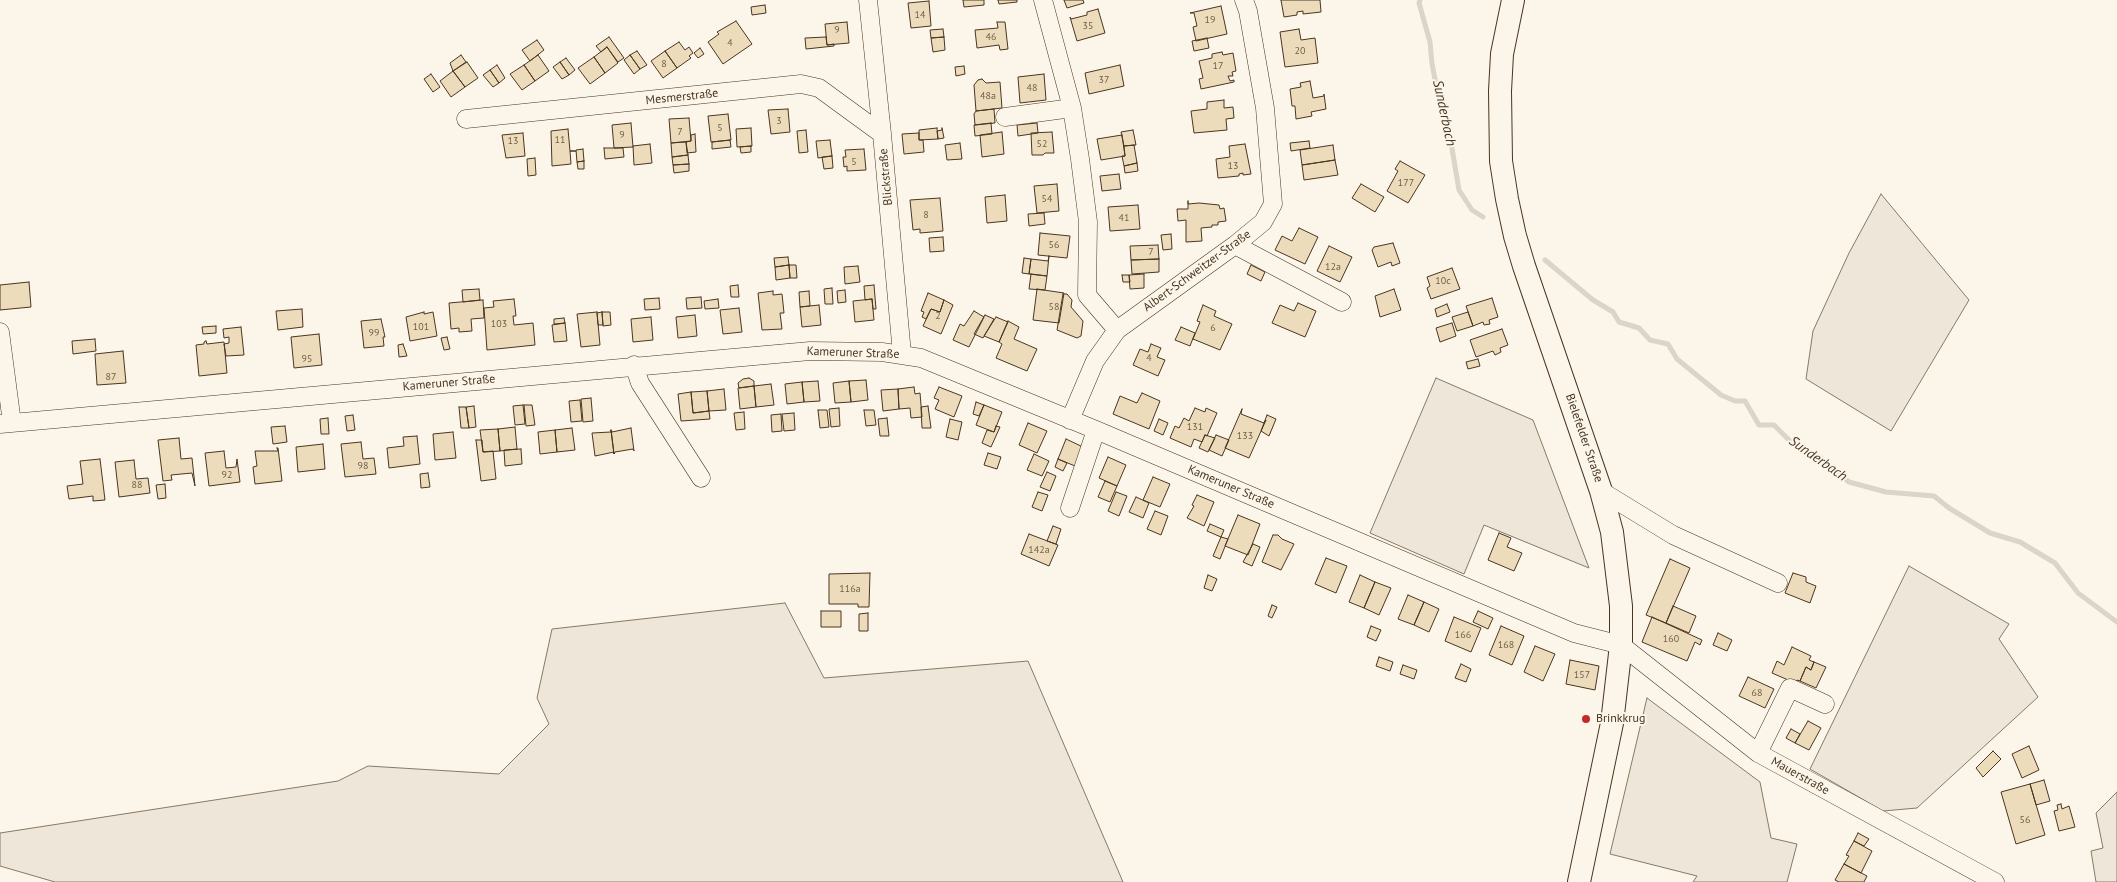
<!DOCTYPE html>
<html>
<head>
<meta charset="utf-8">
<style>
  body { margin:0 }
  canvas { display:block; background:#fbf6e9 }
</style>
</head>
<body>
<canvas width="2117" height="882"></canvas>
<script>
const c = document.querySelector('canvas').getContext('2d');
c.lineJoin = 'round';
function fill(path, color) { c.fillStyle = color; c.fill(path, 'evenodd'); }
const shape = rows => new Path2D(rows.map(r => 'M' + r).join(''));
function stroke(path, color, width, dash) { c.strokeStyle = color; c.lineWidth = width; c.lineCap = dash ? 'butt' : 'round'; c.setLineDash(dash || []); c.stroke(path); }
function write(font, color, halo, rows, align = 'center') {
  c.font = font + ' "PT Sans",sans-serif'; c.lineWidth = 4; c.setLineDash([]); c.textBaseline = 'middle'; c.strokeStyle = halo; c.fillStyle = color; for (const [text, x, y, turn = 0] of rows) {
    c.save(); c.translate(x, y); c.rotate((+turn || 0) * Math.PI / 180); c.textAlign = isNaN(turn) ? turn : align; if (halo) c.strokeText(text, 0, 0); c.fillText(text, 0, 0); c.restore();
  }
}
const green = shape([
  [1881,194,1969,300,1891,431,1806,379,1813,331,1849,253,1881,194],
  [1436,378,1533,420,1589,568,1484,525,1464,574,1370,533,1436,378],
  [1909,566,2009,624,1999,639,2038,697,1917,808,1883,811,1810,769,1909,566],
  [785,603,824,678,1028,661,1123,882,55,882,0,866,0,833,338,781,368,766,499,774,549,724,537,698,552,629,785,603],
  [1647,698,1760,782,1771,838,1797,844,1787,882,1693,882,1697,876,1610,854,1647,698],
  [2117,792,2117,882,2096,882,2091,851,2103,848,2096,813,2117,792]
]);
fill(green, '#ede6d9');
stroke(green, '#887966', 1);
stroke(shape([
  [1420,0,1419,3,1430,42,1432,64,1440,105,1447,119,1459,190,1472,210,1483,217],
  [1545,260,1593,300,1613,312,1619,322,1639,328,1650,340,1668,344,1677,359,1721,395,1735,401,1745,401,1759,425,1774,425,1790,441,1821,458,1849,482,1886,492,1934,496,1949,508,1990,533,2020,542,2055,563,2078,593,2117,622]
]), '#dcd4c6', 5);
const building = shape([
  [963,0,984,0,984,5,964,7,963,0],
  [998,0,1017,0,1017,2,999,4,998,0],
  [1064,0,1083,0,1084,3,1067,8,1064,0],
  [1281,0,1320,0,1321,12,1303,14,1303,11,1297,12,1297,15,1284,17,1281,0],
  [929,1,931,26,911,28,908,3,929,1],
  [765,5,766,13,752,15,751,7,765,5],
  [1221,6,1227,34,1196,41,1193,27,1197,26,1194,13,1190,13,1221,6],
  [1098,9,1105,33,1077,41,1070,17,1071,19,1087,15,1087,12,1098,9],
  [736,21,752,44,723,64,708,42,719,34,717,32,736,21],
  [847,22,849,43,827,45,825,24,847,22],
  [997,22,1005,22,1008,49,1000,50,999,45,977,48,975,30,998,28,997,22],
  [943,29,944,37,931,38,930,30,943,29],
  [1299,29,1301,40,1315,38,1318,63,1285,67,1280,32,1299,29],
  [609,37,624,58,618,62,607,47,601,52,596,46,609,37],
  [826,37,827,45,834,44,834,46,806,49,805,38,826,37],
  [944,37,945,50,933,52,931,38,944,37],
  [1207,38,1209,48,1194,51,1192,41,1207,38],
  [537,40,544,50,530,61,522,50,537,40],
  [679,42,685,50,689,47,693,53,689,56,691,58,677,68,665,51,679,42],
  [607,47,618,63,605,73,594,57,607,47],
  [700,48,704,54,698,58,694,53,700,48],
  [637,51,647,65,640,69,630,55,637,51],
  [665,51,677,68,663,78,651,61,665,51],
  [1222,52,1223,55,1233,53,1236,71,1232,72,1233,76,1228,76,1230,81,1234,80,1234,82,1201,89,1199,79,1203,78,1199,61,1212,58,1212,54,1222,52],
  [461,55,466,62,453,71,450,63,461,55],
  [538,55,549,71,535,81,524,65,538,55],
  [630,55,640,69,634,74,624,60,630,55],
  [594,57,605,73,590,84,578,68,594,57],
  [566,58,575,70,569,75,560,62,566,58],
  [467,62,478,78,465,87,453,71,467,62],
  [560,62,569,75,562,79,553,67,560,62],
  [497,65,505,78,499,83,490,70,497,65],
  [524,65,535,81,522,90,510,74,524,65],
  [1120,65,1124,86,1089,94,1085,73,1120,65],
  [964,66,965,74,956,76,955,67,964,66],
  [490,70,499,83,493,87,483,75,490,70],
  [453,71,465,87,451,97,440,81,453,71],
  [431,74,440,87,433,92,424,79,431,74],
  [1044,74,1046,100,1020,103,1018,77,1044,74],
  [982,79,986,83,1000,82,1002,108,976,111,974,85,978,80,982,79],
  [1310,81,1313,98,1324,96,1324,94,1326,109,1311,112,1312,116,1296,119,1295,106,1292,106,1290,89,1301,87,1300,83,1310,81],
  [1224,100,1224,108,1233,107,1234,118,1226,119,1227,130,1194,133,1191,111,1207,109,1207,102,1224,100],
  [788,109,790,132,771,134,768,110,788,109],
  [994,109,995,123,975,125,974,114,976,111,994,109],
  [728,114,731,140,711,142,708,116,728,114],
  [689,118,691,141,671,143,669,119,689,118],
  [631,123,633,147,614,148,612,125,631,123],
  [991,123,992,134,975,136,974,125,991,123],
  [1037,123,1038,133,1018,136,1017,125,1037,123],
  [751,128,752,146,737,147,736,129,751,128],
  [937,128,938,139,919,140,919,130,937,128],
  [942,128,944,138,938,139,937,131,942,130,942,128],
  [568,129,570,151,576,151,570,151,571,164,552,166,551,131,568,129],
  [806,130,808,152,799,153,797,131,806,130],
  [1133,130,1136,145,1124,146,1121,132,1133,130],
  [1002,132,1004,154,982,157,980,135,1002,132],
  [1052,132,1054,153,1045,153,1043,155,1032,155,1031,133,1052,132],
  [523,133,525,156,506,158,502,135,523,133],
  [919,133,919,140,923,140,924,152,904,154,902,134,919,133],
  [695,134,696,152,687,153,686,142,691,141,691,135,695,134],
  [1122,135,1125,156,1101,160,1097,139,1122,135],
  [730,140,731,147,712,149,712,142,730,140],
  [830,140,832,156,818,158,816,141,830,140],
  [1309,141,1310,148,1291,151,1290,143,1309,141],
  [686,142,688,155,672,157,671,143,686,142],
  [960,143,962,159,947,160,945,145,960,143],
  [650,144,652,163,634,165,633,146,650,144],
  [1245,144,1251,174,1243,175,1243,173,1239,174,1239,176,1218,178,1216,159,1230,157,1229,146,1245,144],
  [1134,145,1137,163,1124,166,1122,156,1125,156,1124,146,1134,145],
  [1333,145,1335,160,1302,165,1300,150,1333,145],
  [751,146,751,152,741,153,740,147,751,146],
  [604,148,623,148,624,157,605,159,604,148],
  [583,149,584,161,577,162,576,150,583,149],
  [864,149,866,170,847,171,847,166,844,167,843,157,846,157,845,150,864,149],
  [688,155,689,164,673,165,672,157,688,155],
  [832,156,833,168,824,169,822,157,832,156],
  [535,158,536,175,528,176,527,159,535,158],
  [1335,160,1338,175,1304,180,1302,165,1335,160],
  [584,161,584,169,578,169,577,162,584,161],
  [1400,161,1425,175,1408,203,1387,191,1398,171,1395,169,1400,161],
  [1137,163,1138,171,1125,173,1124,166,1137,163],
  [689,164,689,171,674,173,673,165,689,164],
  [1119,174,1121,189,1102,191,1100,176,1119,174],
  [1057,184,1059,211,1037,213,1034,186,1057,184],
  [1361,184,1384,197,1375,212,1352,198,1361,184],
  [1005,195,1007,221,987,223,985,197,1005,195],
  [940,198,943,231,920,233,920,229,913,230,910,200,940,198],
  [1188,201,1188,204,1199,203,1219,205,1220,209,1224,208,1226,221,1218,222,1218,225,1212,225,1212,227,1201,228,1202,241,1186,242,1186,220,1178,221,1177,209,1188,209,1188,201],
  [1138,205,1140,229,1110,231,1108,207,1138,205],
  [1044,213,1045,224,1029,226,1028,214,1044,213],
  [1299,228,1318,237,1305,264,1275,250,1282,236,1292,241,1299,228],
  [1040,233,1070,236,1067,258,1038,255,1040,233],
  [1171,234,1172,249,1163,250,1161,235,1171,234],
  [943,237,944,251,930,252,929,238,943,237],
  [1393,243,1400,263,1392,266,1391,262,1378,267,1372,250,1374,247,1393,243],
  [1158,245,1159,259,1131,260,1130,246,1158,245],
  [1329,246,1352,257,1340,282,1317,271,1329,246],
  [1049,256,1047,276,1029,274,1031,259,1048,261,1049,256],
  [788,257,789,265,775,267,774,258,788,257],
  [1024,258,1031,259,1029,274,1022,273,1024,258],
  [1159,259,1159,272,1132,274,1131,260,1159,259],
  [789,265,796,265,797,278,790,278,789,265],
  [789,265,790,278,776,280,775,267,789,265],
  [1251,265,1265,272,1261,281,1247,274,1251,265],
  [858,266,860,282,845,284,844,267,858,266],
  [1452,268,1460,289,1431,299,1427,288,1430,286,1427,277,1452,268],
  [1031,274,1047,276,1045,290,1029,289,1031,274],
  [1144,274,1144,288,1130,289,1129,275,1144,274],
  [1122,275,1129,275,1130,282,1123,282,1122,275],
  [29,282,31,307,0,310,0,285,29,282],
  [738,285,739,297,731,297,730,286,738,285],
  [874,285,876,309,873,309,872,299,865,300,864,286,874,285],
  [832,288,833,304,825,304,824,289,832,288],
  [479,289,480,300,463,302,462,290,479,289],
  [1037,289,1064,293,1059,323,1033,320,1037,289],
  [1394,289,1401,310,1380,317,1375,296,1394,289],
  [845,290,846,302,838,303,837,291,845,290],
  [773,291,773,295,782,294,784,313,780,313,782,329,762,330,758,293,773,291],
  [809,291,810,306,800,307,799,292,809,291],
  [928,293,944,300,940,312,931,309,926,319,922,317,924,312,921,311,928,293],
  [1063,294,1067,294,1072,300,1071,307,1083,321,1081,336,1077,338,1057,330,1063,294],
  [701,297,702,308,687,309,686,298,701,297],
  [659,298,660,309,645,310,644,299,659,298],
  [1492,298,1498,317,1489,320,1490,324,1484,325,1483,322,1473,326,1466,306,1492,298],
  [514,299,516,316,513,316,514,325,533,323,535,345,487,350,484,308,494,307,493,301,514,299],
  [718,299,719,308,705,309,704,301,718,299],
  [872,299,874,320,855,322,853,301,872,299],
  [483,300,484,318,471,319,472,331,459,332,459,328,451,329,449,303,483,300],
  [944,300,953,305,941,334,923,326,931,309,940,312,944,300],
  [1298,303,1316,311,1305,337,1272,323,1280,305,1294,311,1298,303],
  [1447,304,1450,312,1437,317,1435,309,1447,304],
  [819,305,821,325,802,327,800,307,819,305],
  [1203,305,1216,311,1214,316,1232,324,1220,350,1193,339,1200,322,1197,321,1203,305],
  [739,308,742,332,723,334,720,310,739,308],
  [302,309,303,327,278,330,276,311,302,309],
  [974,311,984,317,969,347,953,340,960,324,964,326,974,311],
  [424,312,424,314,433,312,437,336,410,341,406,317,424,312],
  [597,312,600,345,581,347,577,314,597,312],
  [602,312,603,325,598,325,597,313,602,312],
  [602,312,610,312,611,325,603,326,602,312],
  [1468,312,1473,326,1457,331,1452,317,1468,312],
  [695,315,697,336,678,338,676,317,695,315],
  [985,315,994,319,983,338,974,334,985,315],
  [651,317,653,340,633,342,631,319,651,317],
  [996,317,1008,322,999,342,984,336,996,317],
  [564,318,565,323,554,324,554,319,564,318],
  [381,319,385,337,383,337,384,346,364,348,361,321,381,319],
  [1008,321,1019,327,1014,339,1037,349,1027,371,996,358,1002,344,999,342,1008,321],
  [565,323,567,341,554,342,552,325,565,323],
  [1452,323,1456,336,1440,342,1436,328,1452,323],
  [216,326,216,333,203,334,202,327,216,326],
  [241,327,244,355,226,356,224,344,229,343,229,337,224,338,223,329,241,327],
  [1181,327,1195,333,1190,346,1175,340,1181,327],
  [1502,329,1508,345,1500,348,1501,352,1495,355,1493,351,1476,357,1470,340,1502,329],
  [319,334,322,365,294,368,291,337,319,334],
  [447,337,450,349,444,350,441,338,447,337],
  [95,339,96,351,73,354,72,341,95,339],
  [206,341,207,344,224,342,227,373,199,376,196,345,204,344,204,342,206,341],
  [403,344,407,356,399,357,398,345,403,344],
  [1151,344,1161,348,1157,357,1165,360,1158,376,1133,365,1140,349,1148,352,1151,344],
  [123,351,126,383,97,385,95,354,123,351],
  [1478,359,1480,366,1468,369,1466,362,1478,359],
  [749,378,754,381,754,386,739,388,738,383,743,379,749,378],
  [866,380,868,400,851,402,849,381,866,380],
  [818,381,820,401,804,402,802,382,818,381],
  [849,381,851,402,835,403,833,383,849,381],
  [802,382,804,402,787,404,785,384,802,382],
  [771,384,774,405,756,407,754,386,771,384],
  [754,386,756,407,740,409,738,388,754,386],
  [914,387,915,394,920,393,922,417,911,418,910,408,899,409,898,389,914,387],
  [939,387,962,396,954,417,935,409,939,400,934,398,939,387],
  [724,389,726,410,709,411,707,391,724,389],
  [898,389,899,409,883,411,881,390,898,389],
  [707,391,709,411,693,413,691,392,707,391],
  [691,392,693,413,709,411,710,419,681,421,678,394,691,392],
  [1142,393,1160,401,1149,429,1113,414,1120,396,1137,403,1142,393],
  [591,398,593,421,583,422,581,399,591,398],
  [580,400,582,421,571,422,569,401,580,400],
  [976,402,984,405,979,416,973,414,976,402],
  [523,405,525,424,515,425,513,406,523,405],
  [524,405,532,405,535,425,526,426,524,405],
  [984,405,1002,412,994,432,976,425,984,405],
  [474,406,476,427,469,428,466,407,474,406],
  [928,406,931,428,922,428,921,407,928,406],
  [459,407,466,407,469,428,461,428,459,407],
  [839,408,840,426,831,427,829,409,839,408],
  [1195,408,1205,412,1206,408,1217,413,1207,436,1205,435,1202,442,1194,439,1191,447,1170,438,1175,426,1179,428,1184,418,1189,421,1195,408],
  [1242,409,1241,414,1264,423,1266,420,1249,458,1225,448,1242,409],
  [818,410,827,410,829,427,820,428,818,410],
  [864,410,874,410,876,425,866,426,864,410],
  [744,412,745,429,736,430,734,413,744,412],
  [794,413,795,430,784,431,782,414,794,413],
  [781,414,782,431,772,432,771,415,781,414],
  [353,415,355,430,347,431,345,416,353,415],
  [1267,415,1276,419,1269,436,1261,431,1267,415],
  [328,418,329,434,321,434,320,419,328,418],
  [887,418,889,436,880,436,878,419,887,418],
  [950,419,962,422,958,440,946,437,950,419],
  [1159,419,1168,423,1163,435,1154,431,1159,419],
  [1028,423,1047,431,1037,453,1019,445,1028,423],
  [285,426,287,442,273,444,271,427,285,426],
  [996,426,1000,427,991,447,982,443,987,430,994,432,996,426],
  [515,427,517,449,500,451,498,429,515,427],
  [572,428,575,450,557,452,555,430,572,428],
  [631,428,634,451,633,449,615,452,614,454,611,430,612,432,631,428],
  [498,429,500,451,483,452,480,430,498,429],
  [555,430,557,452,540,454,538,432,555,430],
  [611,430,614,454,614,452,595,456,592,433,611,432,611,430],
  [453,432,456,458,435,460,433,434,453,432],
  [1205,435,1215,438,1208,452,1199,448,1205,435],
  [1216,435,1229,440,1222,456,1209,450,1216,435],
  [417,436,420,464,389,468,387,448,404,446,403,437,417,436],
  [179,438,181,459,192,458,195,486,192,473,171,475,172,480,163,481,158,440,179,438],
  [1066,439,1083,447,1075,466,1058,459,1066,439],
  [476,440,482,440,483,452,493,451,496,479,481,481,476,440],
  [361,442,363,459,374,458,376,474,345,477,341,444,361,442],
  [323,444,325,469,298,472,296,447,323,444],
  [277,448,278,448,282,481,255,484,253,467,257,466,255,451,278,451,277,448],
  [521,449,522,464,505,466,504,450,521,449],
  [224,451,226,468,236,467,237,459,240,482,209,486,205,453,224,451],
  [988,453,1001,457,997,469,984,465,988,453],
  [1034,454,1049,461,1042,476,1027,470,1034,454],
  [1108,457,1126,465,1117,486,1099,478,1108,457],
  [100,459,105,500,93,501,93,496,69,499,67,486,83,484,80,461,100,459],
  [1058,459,1067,463,1063,471,1055,467,1058,459],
  [134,460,136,479,148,478,150,493,119,497,115,462,134,460],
  [1047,472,1056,476,1050,491,1040,487,1047,472],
  [428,473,430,487,421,488,420,474,428,473],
  [1153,477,1170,484,1160,507,1143,500,1153,477],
  [1105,481,1117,486,1110,502,1098,497,1105,481],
  [165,484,166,498,158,499,156,485,165,484],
  [1038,492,1048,495,1042,511,1032,507,1038,492],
  [1116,492,1127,496,1119,516,1108,511,1116,492],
  [1197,495,1214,502,1204,526,1187,518,1194,506,1192,505,1197,495],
  [1136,497,1149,503,1143,518,1129,512,1136,497],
  [1155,511,1168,516,1161,535,1147,529,1155,511],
  [1238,515,1260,524,1248,555,1225,546,1238,515],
  [1210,524,1224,530,1221,537,1207,531,1210,524],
  [1053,526,1061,529,1056,544,1047,541,1053,526],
  [1499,533,1511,538,1507,547,1522,553,1514,571,1488,560,1499,533],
  [1029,534,1058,545,1049,566,1021,554,1029,534],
  [1273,535,1278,535,1282,539,1294,544,1281,570,1262,562,1273,535],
  [1221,537,1228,539,1220,559,1213,556,1221,537],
  [1253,544,1260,547,1252,566,1243,562,1253,544],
  [1326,558,1347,566,1336,593,1315,584,1326,558],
  [1670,559,1690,568,1666,623,1646,615,1670,559],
  [870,573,869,607,858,607,858,604,829,604,829,574,870,573],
  [1793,573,1806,577,1806,582,1816,586,1810,603,1785,593,1793,573],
  [1208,575,1217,579,1212,591,1204,588,1208,575],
  [1360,575,1375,582,1364,608,1349,602,1360,575],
  [1375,582,1391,588,1379,615,1364,608,1375,582],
  [1408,595,1424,602,1414,625,1398,619,1408,595],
  [1424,602,1439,609,1429,632,1414,625,1424,602],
  [1272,605,1277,607,1272,618,1268,616,1272,605],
  [1673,606,1696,616,1689,633,1666,623,1673,606],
  [821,611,841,611,841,627,821,627,821,611],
  [1478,611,1493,618,1488,629,1473,622,1478,611],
  [868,613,868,631,859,631,859,614,868,613],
  [1454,617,1481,628,1471,652,1445,641,1454,617],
  [1652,617,1702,640,1700,645,1695,642,1687,661,1642,642,1652,617],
  [1371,626,1381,630,1376,641,1367,637,1371,626],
  [1501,626,1524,636,1512,665,1489,655,1501,626],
  [1718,633,1732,640,1727,651,1713,645,1718,633],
  [1535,646,1555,654,1543,681,1524,672,1535,646],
  [1792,647,1811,656,1809,660,1814,662,1811,670,1806,667,1800,681,1797,680,1795,683,1772,673,1777,661,1784,665,1792,647],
  [1379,657,1393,662,1390,671,1376,666,1379,657],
  [1570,660,1599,666,1595,690,1566,684,1570,660],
  [1814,662,1826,667,1816,688,1800,681,1806,667,1811,670,1814,662],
  [1461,664,1471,669,1466,682,1455,678,1461,664],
  [1403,665,1417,670,1414,679,1400,674,1403,665],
  [1748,677,1774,689,1765,708,1739,696,1748,677],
  [1808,721,1821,728,1809,750,1795,743,1808,721],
  [1791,729,1800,734,1795,743,1786,738,1791,729],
  [2029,746,2039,770,2022,778,2012,754,2029,746],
  [1993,751,2001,759,1983,777,1976,768,1993,751],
  [2044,780,2050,801,2036,805,2030,784,2044,780],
  [2030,784,2045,835,2016,844,2001,792,2030,784],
  [2061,804,2062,809,2069,806,2075,827,2059,831,2054,811,2058,810,2057,805,2061,804],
  [1858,833,1869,839,1864,846,1854,841,1858,833],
  [1854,841,1872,851,1861,873,1844,864,1849,856,1846,855,1854,841],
  [1844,864,1867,876,1864,882,1839,882,1835,880,1844,864]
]);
fill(building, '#ecdcbc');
stroke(building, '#4a3520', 1);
const minor = shape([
  [868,0,882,134,902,354],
  [1043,0,1072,108,1080,159,1088,222,1087,295,1117,330],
  [1005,117,1072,108],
  [466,119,801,84,819,88,882,134],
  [1235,245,1342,302],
  [0,332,12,423],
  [634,365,640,383,701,478],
  [1070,420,1095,361,1117,330,1235,245,1263,222,1273,204,1265,108,1248,11,1244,0],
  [0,424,810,351,882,352,921,358,1096,430,1574,633,1621,645,1758,753,1995,882],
  [1601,491,1673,535,1778,583],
  [1070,508,1096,430],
  [1758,753,1790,688,1825,704]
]);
const major = shape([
  [1513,0,1502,54,1500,91,1501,161,1507,199,1515,236,1524,266,1601,491,1612,532,1621,606,1621,645,1612,723,1579,882]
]);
stroke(minor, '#4a3520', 19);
stroke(major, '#4a3520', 24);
stroke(minor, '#fbf6e9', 18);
stroke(major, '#fbf6e9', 22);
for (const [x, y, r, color] of [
  [1586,719,5,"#c62828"]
]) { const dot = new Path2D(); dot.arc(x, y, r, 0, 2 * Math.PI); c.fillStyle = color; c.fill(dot); stroke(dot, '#fbf6e9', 2); }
write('10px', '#725f47', null, [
  ["14",920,15],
  ["19",1210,20],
  ["35",1088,26],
  ["9",837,30],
  ["46",991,37],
  ["4",730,43],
  ["20",1300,51],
  ["8",664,64],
  ["17",1218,66],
  ["37",1104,80],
  ["48",1032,88],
  ["48a",988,96],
  ["3",779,121],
  ["5",720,128],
  ["7",680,132],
  ["9",622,135],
  ["11",560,140],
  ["13",513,141],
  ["52",1042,144],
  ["5",854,162],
  ["13",1233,166],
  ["177",1406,183],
  ["54",1047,199],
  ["8",926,215],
  ["41",1124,218],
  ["56",1054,245],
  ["7",1151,252],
  ["12a",1333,267],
  ["10c",1443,281],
  ["58",1054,307],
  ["2",938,316],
  ["103",499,324],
  ["101",421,327],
  ["6",1213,328],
  ["99",374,333],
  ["4",1149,358],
  ["95",307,359],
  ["87",111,377],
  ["131",1195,427],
  ["133",1245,436],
  ["98",363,466],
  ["92",227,475],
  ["88",137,485],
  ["142a",1039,550],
  ["116a",850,589],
  ["166",1463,635],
  ["160",1671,639],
  ["168",1506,645],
  ["157",1582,675],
  ["68",1757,693],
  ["56",2025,820]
]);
write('12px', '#4a3520', '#fbf6e9', [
  ["Mesmerstraße",682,97,-6],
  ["Blickstraße",886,177,-95],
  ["Albert-Schweitzer-Straße",1197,271,-36],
  ["Kameruner Straße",853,353,2],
  ["Kameruner Straße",449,383,-5],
  ["Bielefelder Straße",1584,438,71],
  ["Kameruner Straße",1231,487,23],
  ["Mauerstraße",1800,776,29]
]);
write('12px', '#4a3520', '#fbf6e9', [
  ["Brinkkrug",1596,719]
], 'left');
write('italic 14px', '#4a3520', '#fbf6e9', [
  ["Sunderbach",1444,113,78],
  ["Sunderbach",1818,459,35]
]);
</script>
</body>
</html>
